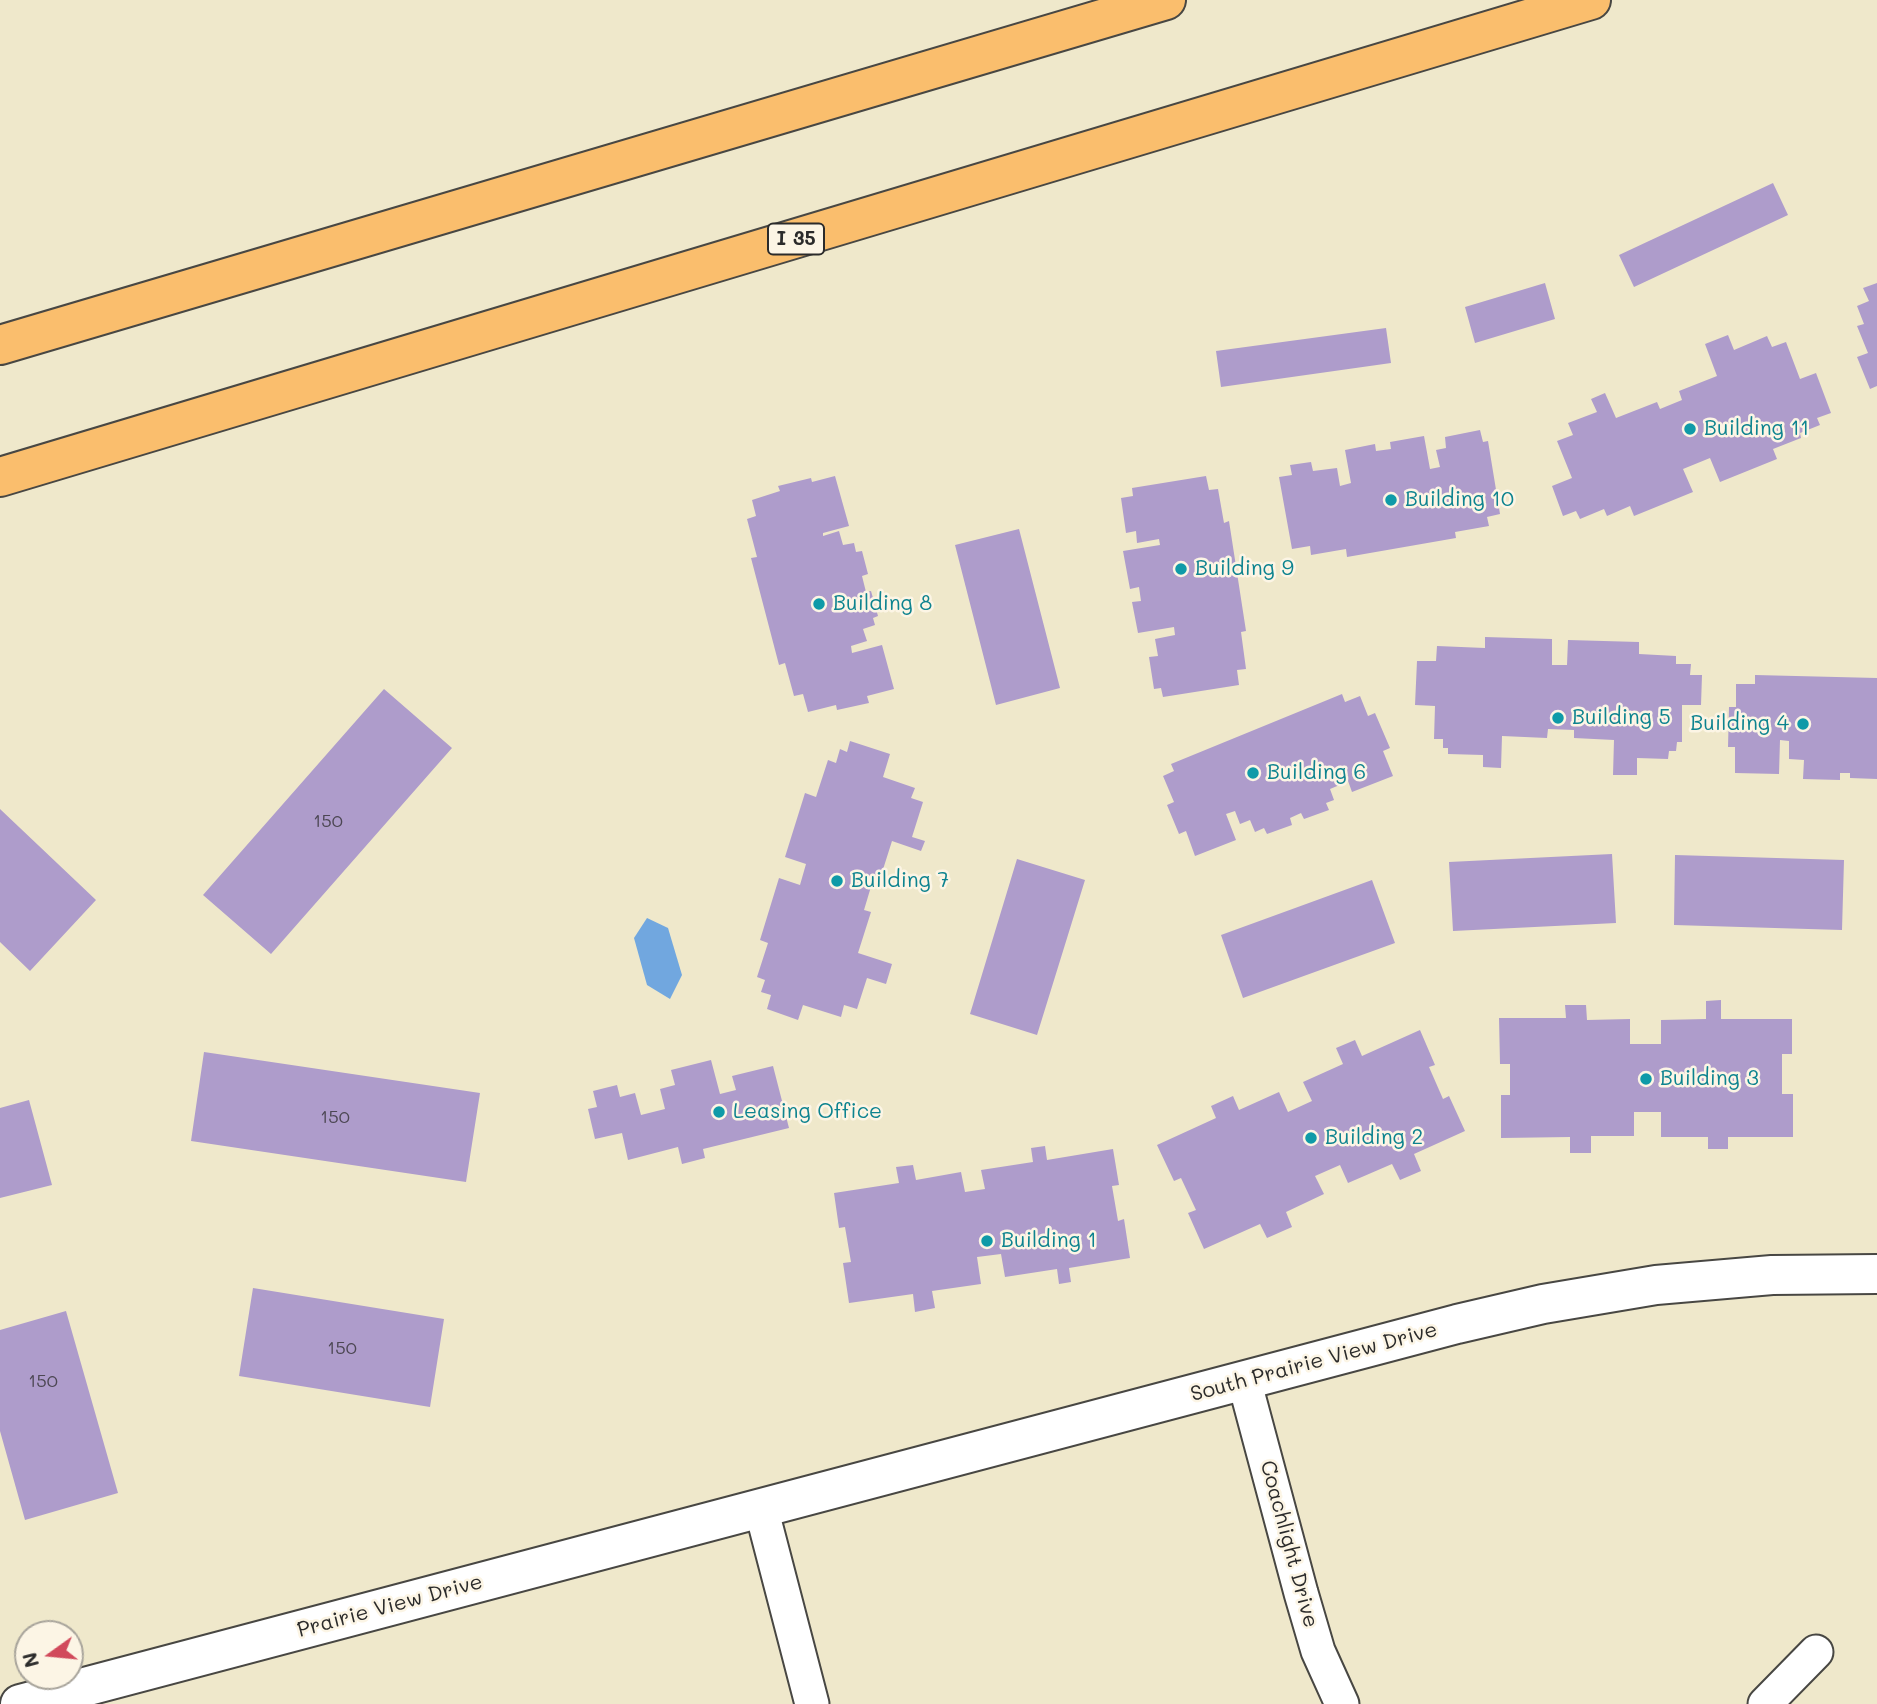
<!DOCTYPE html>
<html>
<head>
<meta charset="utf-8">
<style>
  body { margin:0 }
  #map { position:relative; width:1877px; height:1704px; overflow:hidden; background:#efe8cb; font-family:Mali,sans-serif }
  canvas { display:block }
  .north { position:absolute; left:14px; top:1620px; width:70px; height:70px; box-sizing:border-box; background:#fcf5e5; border:2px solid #a8a49b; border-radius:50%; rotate:255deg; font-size:19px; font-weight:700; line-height:28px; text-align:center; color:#2b2b2b }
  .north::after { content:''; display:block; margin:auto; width:24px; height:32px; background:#d1495b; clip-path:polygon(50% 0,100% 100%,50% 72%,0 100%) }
</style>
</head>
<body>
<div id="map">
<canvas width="1877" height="1704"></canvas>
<div class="north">N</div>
</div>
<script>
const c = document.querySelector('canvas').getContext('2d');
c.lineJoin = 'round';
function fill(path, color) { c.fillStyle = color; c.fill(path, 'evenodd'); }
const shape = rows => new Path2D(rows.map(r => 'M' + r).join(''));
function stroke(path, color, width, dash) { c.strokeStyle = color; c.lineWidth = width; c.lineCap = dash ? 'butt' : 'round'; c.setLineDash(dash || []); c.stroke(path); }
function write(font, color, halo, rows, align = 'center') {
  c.font = font + ' Mali,sans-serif'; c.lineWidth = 5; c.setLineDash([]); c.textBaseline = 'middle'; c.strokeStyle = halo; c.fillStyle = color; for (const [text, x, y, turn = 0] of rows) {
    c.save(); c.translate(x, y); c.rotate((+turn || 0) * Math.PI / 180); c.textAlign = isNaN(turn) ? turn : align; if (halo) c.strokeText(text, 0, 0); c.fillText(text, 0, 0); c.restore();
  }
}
fill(shape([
  [647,918,668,928,682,975,670,999,647,985,634,938]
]), '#71a7df');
fill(shape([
  [1773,183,1788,215,1634,287,1619,255],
  [1545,283,1555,319,1475,343,1465,307],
  [1877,283,1877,386,1870,389,1857,357,1868,353,1857,326,1864,324,1857,306,1869,301,1863,288],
  [1386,328,1391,363,1221,387,1216,351],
  [1728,335,1734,350,1767,336,1772,347,1786,342,1800,379,1816,373,1831,413,1817,418,1820,425,1800,433,1801,438,1773,449,1777,459,1720,482,1710,458,1683,469,1693,492,1634,516,1630,506,1607,516,1604,509,1580,519,1576,511,1563,516,1552,486,1572,478,1557,441,1573,435,1568,423,1597,412,1591,399,1605,393,1616,418,1657,402,1660,409,1682,400,1679,391,1717,376,1705,344],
  [1480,430,1483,442,1488,441,1500,514,1487,517,1489,526,1455,532,1456,538,1347,557,1346,549,1311,555,1310,546,1292,549,1279,477,1292,475,1290,465,1311,462,1313,471,1337,468,1340,486,1351,483,1345,450,1375,444,1376,451,1391,449,1390,442,1424,436,1430,469,1440,467,1436,450,1446,448,1445,437],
  [835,476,849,526,823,533,823,536,839,531,843,545,854,543,856,552,862,551,868,574,862,576,866,592,871,591,878,616,873,618,875,625,863,629,867,641,851,646,852,653,882,645,894,689,867,696,869,703,837,710,836,705,808,712,803,694,794,696,785,663,779,665,751,558,757,557,747,519,756,516,752,500,780,491,778,486,811,478,812,482],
  [1206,476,1209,490,1218,489,1224,523,1229,521,1246,631,1241,632,1246,669,1237,670,1239,685,1163,697,1161,688,1154,689,1149,657,1158,656,1155,639,1175,635,1174,627,1138,633,1132,602,1141,601,1139,587,1130,589,1123,551,1160,545,1159,539,1137,543,1136,531,1126,533,1121,498,1133,496,1132,488],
  [1019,529,1060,688,996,705,955,545],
  [1485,637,1552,639,1552,665,1567,665,1568,640,1639,642,1639,654,1676,656,1676,664,1691,664,1690,675,1702,675,1701,705,1682,705,1682,742,1677,742,1676,751,1669,751,1668,759,1637,758,1637,775,1613,775,1614,740,1574,738,1574,730,1548,729,1547,738,1502,736,1501,768,1483,767,1483,755,1448,754,1448,748,1443,748,1443,739,1434,739,1435,706,1415,705,1417,661,1436,661,1437,646,1485,648],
  [1755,675,1877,678,1877,779,1850,778,1850,773,1840,773,1840,780,1803,779,1804,760,1789,759,1789,741,1780,740,1779,774,1735,773,1735,747,1728,747,1729,707,1736,707,1736,684,1755,684],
  [384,689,452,748,271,954,203,895],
  [1342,694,1345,702,1360,696,1368,716,1375,713,1390,748,1383,751,1393,776,1352,792,1343,767,1336,770,1342,784,1330,789,1334,800,1326,803,1329,810,1304,819,1301,813,1290,818,1292,825,1267,834,1264,828,1255,832,1250,820,1240,824,1235,811,1226,814,1236,840,1195,856,1186,831,1179,834,1167,805,1174,802,1163,776,1174,771,1171,764],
  [850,741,890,754,883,777,915,788,911,798,923,802,912,837,925,841,921,851,892,841,879,882,873,880,864,910,871,912,858,953,892,964,886,984,867,978,857,1009,844,1005,841,1017,803,1005,798,1020,767,1009,771,995,761,992,765,980,757,977,768,943,760,940,779,878,800,885,806,864,785,857,805,793,816,797,828,760,836,763,840,749,847,752],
  [0,809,96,900,30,971,0,942],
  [1612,854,1616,923,1453,931,1449,862],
  [1675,855,1844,860,1842,930,1674,925],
  [1017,859,1085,880,1037,1035,970,1014],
  [1372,880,1395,943,1243,998,1221,935],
  [1721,1000,1721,1019,1792,1019,1792,1054,1782,1054,1782,1094,1793,1094,1793,1137,1728,1137,1728,1149,1708,1149,1708,1137,1661,1137,1661,1112,1634,1112,1634,1136,1591,1136,1591,1153,1570,1153,1570,1137,1501,1138,1501,1095,1510,1095,1510,1064,1500,1064,1499,1018,1566,1018,1565,1005,1586,1005,1587,1020,1630,1019,1630,1044,1661,1044,1661,1020,1706,1019,1706,1001],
  [1420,1030,1435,1065,1429,1067,1443,1099,1449,1096,1465,1131,1414,1154,1421,1171,1400,1180,1392,1164,1348,1183,1340,1165,1315,1176,1324,1194,1286,1212,1292,1227,1267,1238,1260,1224,1204,1249,1188,1213,1196,1210,1181,1178,1174,1181,1157,1145,1216,1118,1211,1106,1233,1096,1239,1110,1279,1092,1288,1112,1312,1101,1303,1082,1343,1064,1336,1048,1355,1040,1362,1056],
  [204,1052,480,1093,466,1182,191,1141],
  [711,1060,720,1094,736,1090,732,1076,773,1066,789,1128,703,1149,705,1158,682,1164,678,1147,628,1160,622,1133,595,1139,588,1109,597,1107,593,1091,617,1085,620,1097,635,1093,641,1115,665,1109,660,1089,675,1085,671,1070],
  [29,1100,52,1185,0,1198,0,1108],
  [1045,1146,1047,1160,1113,1149,1119,1185,1112,1186,1118,1221,1124,1219,1130,1258,1069,1268,1071,1282,1059,1284,1057,1269,1005,1277,1001,1254,977,1257,981,1284,932,1291,935,1308,915,1312,913,1294,849,1303,843,1263,851,1262,845,1227,839,1228,834,1193,899,1183,896,1167,913,1165,916,1180,961,1172,965,1192,985,1189,981,1170,1033,1162,1031,1148],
  [253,1288,444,1319,430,1407,239,1376],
  [66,1311,118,1493,25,1520,0,1431,0,1330]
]), '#ae9ccb');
const minor = shape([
  [1244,1380,1301,1593,1318,1651,1342,1704],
  [761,1508,812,1704],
  [1765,1704,1816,1652]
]);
const tertiary = shape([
  [20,1704,1457,1324,1543,1304,1656,1285,1772,1275,1877,1274]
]);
const motorway = shape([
  [0,345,1166,0],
  [0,477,1591,0]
]);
stroke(minor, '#484743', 37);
stroke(tertiary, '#484743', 42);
stroke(motorway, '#484743', 42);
stroke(minor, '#fff', 33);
stroke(tertiary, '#fff', 38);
stroke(motorway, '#fabe6d', 38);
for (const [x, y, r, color] of [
  [1690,429,7,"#0f9aa8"],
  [1391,500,7,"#0f9aa8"],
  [1181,569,7,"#0f9aa8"],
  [819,604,7,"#0f9aa8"],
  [1558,718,7,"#0f9aa8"],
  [1803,724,7,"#0f9aa8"],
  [1253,773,7,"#0f9aa8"],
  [837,881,7,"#0f9aa8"],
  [1646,1079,7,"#0f9aa8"],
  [719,1112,7,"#0f9aa8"],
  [1311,1138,7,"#0f9aa8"],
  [987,1241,7,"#0f9aa8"]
]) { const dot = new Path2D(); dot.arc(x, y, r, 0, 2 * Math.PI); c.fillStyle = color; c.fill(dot); stroke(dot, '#fcf5e5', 2.5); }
write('18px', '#4c4753', null, [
  ["150",328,821],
  ["150",335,1117],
  ["150",342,1348],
  ["150",43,1381]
]);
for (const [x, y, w] of [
  [796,239,56]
]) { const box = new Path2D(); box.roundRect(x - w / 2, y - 15.5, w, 31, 5); c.fillStyle = '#fcf5e5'; c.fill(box); stroke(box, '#2b2b2b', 2); }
write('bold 19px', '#2b2b2b', null, [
  ["I 35",796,239]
]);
write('21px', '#0d838f', '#fcf5e5', [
  ["Building 11",1704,429],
  ["Building 10",1405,500],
  ["Building 9",1195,569],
  ["Building 8",833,604],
  ["Building 5",1572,718],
  ["Building 4",1789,724,"right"],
  ["Building 6",1267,773],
  ["Building 7",851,881],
  ["Building 3",1660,1079],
  ["Leasing Office",733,1112],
  ["Building 2",1325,1138],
  ["Building 1",1001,1241]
], 'left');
write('21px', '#2b2b2b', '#fcf5e5', [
  ["South Prairie View Drive",1314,1362,-15],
  ["Coachlight Drive",1289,1544,75],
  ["Prairie View Drive",390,1606,-15]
]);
</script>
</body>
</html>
